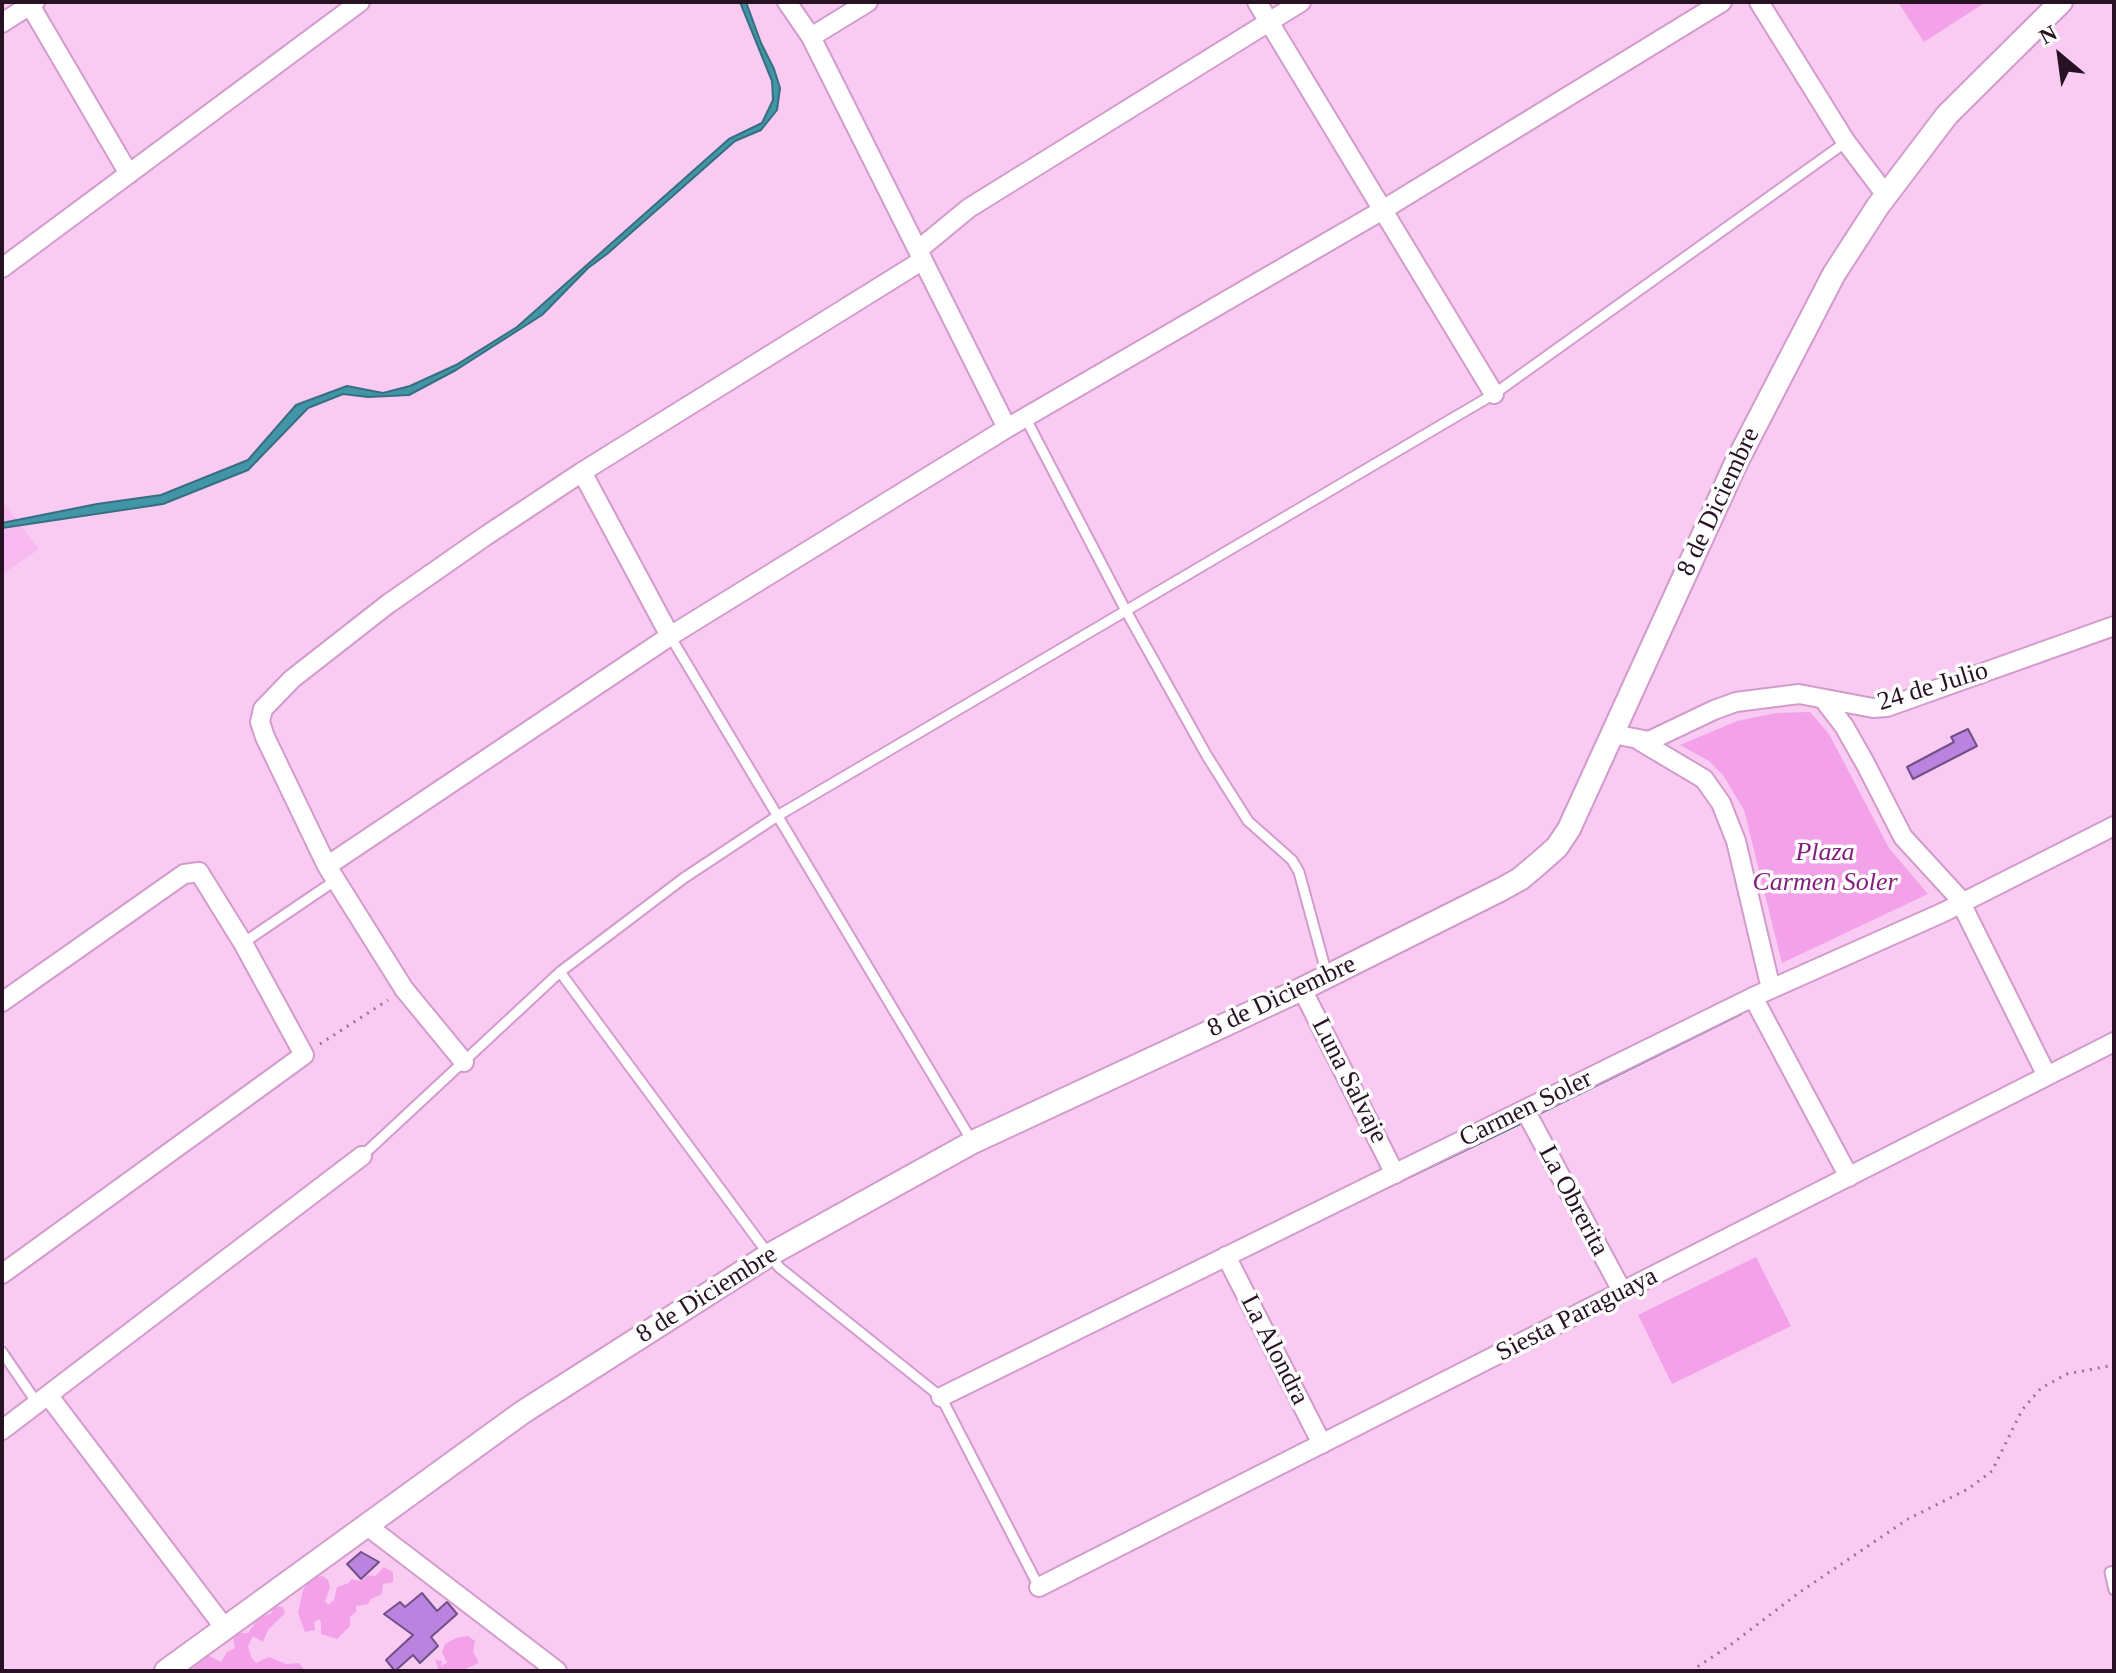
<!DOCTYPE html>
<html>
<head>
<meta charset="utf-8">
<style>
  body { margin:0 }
  #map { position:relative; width:2116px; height:1673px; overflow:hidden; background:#f9cbf3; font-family:Georgia,serif }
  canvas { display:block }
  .frame { position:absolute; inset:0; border:4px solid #271224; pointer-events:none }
  .north { position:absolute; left:2020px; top:16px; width:80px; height:80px; -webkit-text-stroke:6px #fdfdfd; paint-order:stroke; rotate:331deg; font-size:22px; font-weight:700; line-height:32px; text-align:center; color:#271224 }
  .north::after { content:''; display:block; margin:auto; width:28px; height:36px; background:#271224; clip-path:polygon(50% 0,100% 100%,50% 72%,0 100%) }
</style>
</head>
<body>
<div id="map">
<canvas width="2116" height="1673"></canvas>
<div class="frame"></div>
<div class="north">N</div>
</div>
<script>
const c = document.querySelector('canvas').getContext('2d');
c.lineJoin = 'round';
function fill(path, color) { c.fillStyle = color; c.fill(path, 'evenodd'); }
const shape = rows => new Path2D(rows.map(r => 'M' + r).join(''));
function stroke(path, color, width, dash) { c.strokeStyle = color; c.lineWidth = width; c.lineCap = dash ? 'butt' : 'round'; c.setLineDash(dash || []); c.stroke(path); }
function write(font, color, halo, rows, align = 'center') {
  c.font = font + ' Georgia,serif'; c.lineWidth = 7; c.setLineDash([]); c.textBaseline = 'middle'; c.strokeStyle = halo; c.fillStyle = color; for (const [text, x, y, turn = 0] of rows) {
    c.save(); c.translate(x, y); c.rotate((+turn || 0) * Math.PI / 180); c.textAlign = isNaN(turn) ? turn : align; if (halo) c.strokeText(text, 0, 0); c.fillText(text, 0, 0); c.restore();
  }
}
fill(shape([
  [2,501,39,549,2,575]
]), '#f9baf1');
fill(shape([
  [1898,2,1986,2,1924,42],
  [1810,712,1829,734,1889,848,1928,894,1782,963,1744,810,1723,775,1709,761,1680,745,1737,721,1776,713],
  [1756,1257,1791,1326,1672,1384,1638,1315],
  [384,1567,393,1572,393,1582,383,1584,382,1594,371,1599,368,1604,356,1606,356,1612,350,1617,350,1626,337,1639,321,1634,321,1622,319,1619,314,1622,315,1630,305,1632,298,1613,303,1590,312,1577,323,1576,328,1580,330,1587,325,1601,328,1605,334,1600,337,1587,349,1583,351,1579,361,1581,368,1575,375,1576],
  [274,1606,283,1607,285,1613,268,1630,263,1642,253,1636,248,1646,251,1657,256,1663,269,1657,286,1664,299,1663,305,1671,191,1671,197,1662,207,1655,221,1662,227,1652,235,1648,233,1637,240,1633,248,1633,259,1617,271,1614],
  [468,1636,475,1641,473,1652,479,1663,460,1671,439,1671,435,1660,442,1661,441,1666,447,1663,442,1652,445,1644,456,1638]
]), '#f3a1e9');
const water = shape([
  [740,2,746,2,761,43,774,69,780,88,777,110,761,130,735,141,607,254,588,268,542,315,456,370,409,395,368,397,343,394,308,408,248,470,163,504,2,528,2,523,97,504,161,495,248,460,296,405,347,386,383,393,410,386,456,365,517,327,729,139,762,123,773,100,772,81,740,2],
  [1740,1013,1741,1014,1541,1113,1541,1112,1740,1013],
  [1519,1122,1520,1124,1239,1259,1519,1122]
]);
fill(water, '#4096a6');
stroke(water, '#386e7f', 2);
const building = shape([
  [1968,729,1977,746,1913,779,1907,767,1954,742,1951,737,1968,729],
  [361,1552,379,1562,361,1579,347,1564,361,1552],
  [422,1593,437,1611,447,1602,457,1614,431,1637,438,1646,420,1663,413,1655,395,1671,386,1660,413,1635,384,1614,400,1602,405,1607,422,1593]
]);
fill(building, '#ba83df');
stroke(building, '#705086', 2);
const service = shape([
  [1025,417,1125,609,1207,756,1248,821,1292,860,1299,872,1327,975],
  [670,636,972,1141],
  [243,943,336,880],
  [560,972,769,1255,780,1268,941,1397,1039,1587],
  [362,1156,560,972,684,878,779,815,1494,394,1846,142],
  [2,1352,37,1403],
  [2114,1571,2110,1572,2114,1590]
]);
const minor = shape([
  [787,2,811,37,1007,428],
  [1257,2,1494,394],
  [1759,2,1846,142,1886,195],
  [30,5,129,174],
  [2,23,35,2],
  [811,37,868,2],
  [918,250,969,208,1301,2],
  [2,268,360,2],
  [582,472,670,636],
  [1824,700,1844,726,1865,763,1903,837,1958,897,2047,1076],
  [1613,734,1649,741,1714,710,1736,702,1799,694,1873,708,1887,707,2114,626],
  [1640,741,1704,779,1721,803,1736,841,1771,989],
  [327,866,670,636,1007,428,1381,211,1722,2],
  [1302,989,1395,1174],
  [1753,997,1849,1177],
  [2,1002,184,874,199,872,243,943,304,1055,2,1274],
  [464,1062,404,989,327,866,265,737,260,722,263,709,292,679,388,604,484,537,582,472,923,260],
  [1525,1110,1622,1291],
  [1226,1256,1322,1444],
  [48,1395,224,1627],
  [941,1397,1753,997,1944,912,2114,826],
  [2,1430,362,1156],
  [366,1525,557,1671],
  [1039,1587,2114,1042]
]);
const tertiary = shape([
  [166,1671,523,1412,769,1255,973,1142,1302,989,1502,889,1520,879,1539,863,1557,847,1569,829,1736,463,1834,274,1878,206,1947,115,2061,2]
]);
stroke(service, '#d39bcc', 13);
stroke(minor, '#d39bcc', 22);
stroke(tertiary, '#d39bcc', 26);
stroke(shape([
  [320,1044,388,1000],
  [1691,1671,1729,1646,1800,1592,1908,1519,1968,1489,1992,1471,2022,1410,2041,1388,2067,1374,2114,1365]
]), '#967492', 3, [2, 6]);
stroke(service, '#fff', 9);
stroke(minor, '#fff', 18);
stroke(tertiary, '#fff', 22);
write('26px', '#271224', '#fdfdfd', [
  ["8 de Diciembre",1719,502,-65],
  ["24 de Julio",1933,687,-17],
  ["8 de Diciembre",1282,997,-25],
  ["Luna Salvaje",1349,1081,63],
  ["Carmen Soler",1526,1109,-26],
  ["La Obrerita",1573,1201,62],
  ["8 de Diciembre",707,1295,-32],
  ["Siesta Paraguaya",1577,1315,-27],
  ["La Alondra",1274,1350,63]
]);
write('italic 26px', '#831e7c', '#fdfdfd', [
  ["Plaza",1825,853],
  ["Carmen Soler",1825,883]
]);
</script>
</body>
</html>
